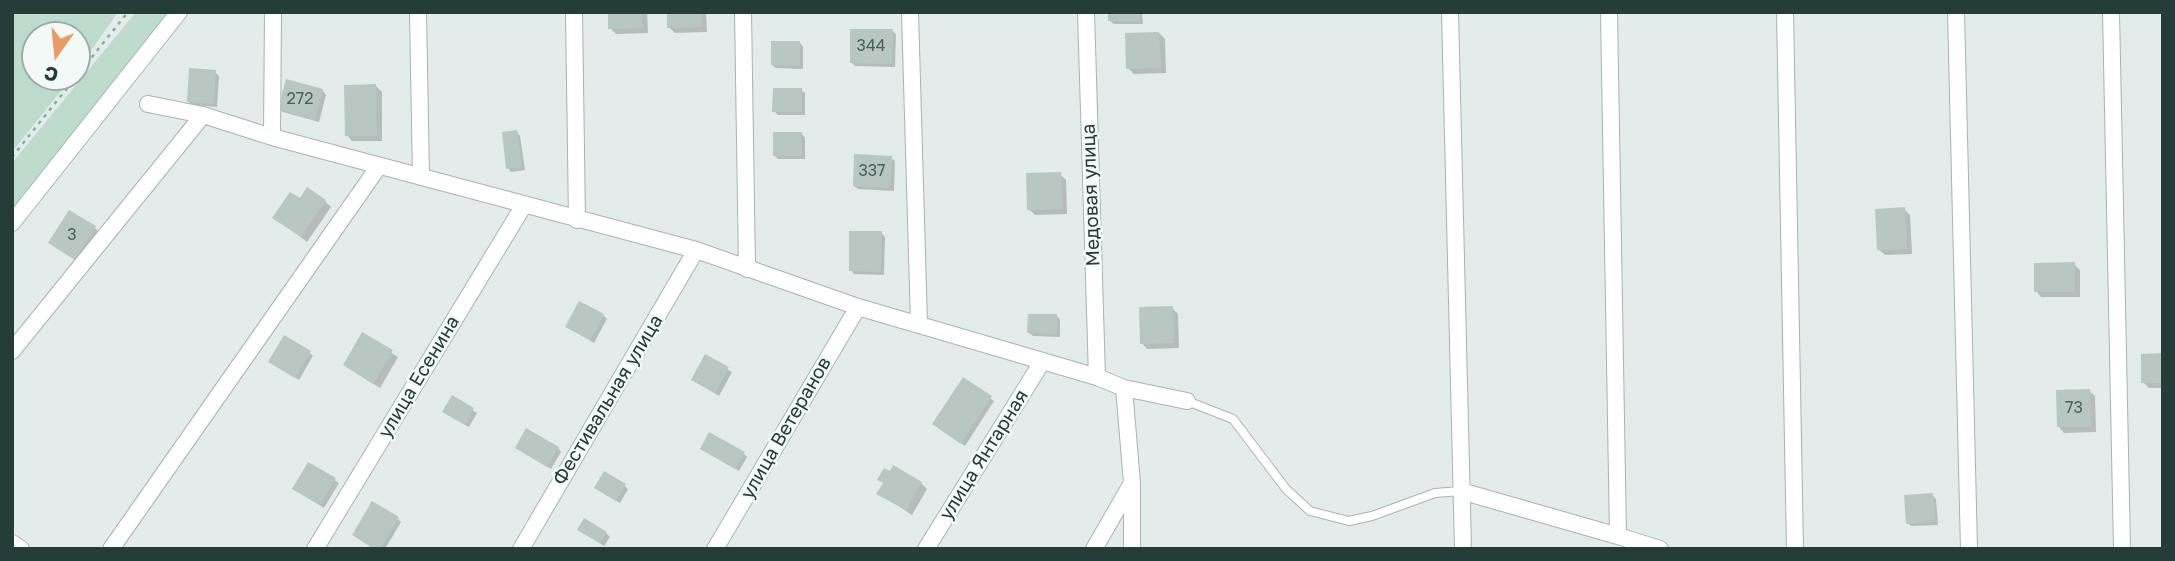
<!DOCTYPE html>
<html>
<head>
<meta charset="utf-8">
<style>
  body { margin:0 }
  #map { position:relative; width:2175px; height:561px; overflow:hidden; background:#e3ecea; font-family:"Golos Text",sans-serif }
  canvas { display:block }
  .frame { position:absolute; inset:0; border:14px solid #243c3a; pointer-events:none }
  .north { position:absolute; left:21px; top:21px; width:70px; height:70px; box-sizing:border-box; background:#f3f9f7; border:2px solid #a0adab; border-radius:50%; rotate:195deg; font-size:19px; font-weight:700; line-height:28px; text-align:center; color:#243c3a }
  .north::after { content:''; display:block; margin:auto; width:24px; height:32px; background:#e99b64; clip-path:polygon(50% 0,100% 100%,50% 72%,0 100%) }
</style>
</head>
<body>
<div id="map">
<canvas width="2175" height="561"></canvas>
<div class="frame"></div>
<div class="north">С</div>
</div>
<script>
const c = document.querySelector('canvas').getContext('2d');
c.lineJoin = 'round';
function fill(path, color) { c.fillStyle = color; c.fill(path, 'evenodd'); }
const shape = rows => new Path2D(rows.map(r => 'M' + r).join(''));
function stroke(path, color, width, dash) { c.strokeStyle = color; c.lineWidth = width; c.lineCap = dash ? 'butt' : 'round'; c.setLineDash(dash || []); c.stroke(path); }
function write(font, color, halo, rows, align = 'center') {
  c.font = font + ' "Golos Text",sans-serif'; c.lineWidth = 5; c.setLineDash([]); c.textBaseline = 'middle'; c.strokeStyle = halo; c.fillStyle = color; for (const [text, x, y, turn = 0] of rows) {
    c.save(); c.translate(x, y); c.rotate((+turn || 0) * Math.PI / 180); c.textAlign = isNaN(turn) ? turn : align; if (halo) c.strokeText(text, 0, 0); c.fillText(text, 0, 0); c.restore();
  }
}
fill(shape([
  [12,12,118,12,77,71,77,35,35,35,35,77,72,77,12,152],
  [136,12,174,12,12,216,12,163]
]), '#bddccb');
fill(shape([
  [610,12,647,12,648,33,616,34,610,28],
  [669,12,706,12,707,32,675,33,669,27],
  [1110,12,1142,12,1143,24,1114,24,1110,21],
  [892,31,896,34,895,67,855,66,852,63],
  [1159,33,1165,39,1166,73,1134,74,1128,68],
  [800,43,803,47,803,69,776,68,772,65],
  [215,72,219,76,217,107,192,105,188,101],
  [287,81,323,91,326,95,319,122,283,112,279,109],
  [376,86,382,92,382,141,352,141,347,135],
  [801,90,805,93,805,115,778,115,774,111],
  [517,132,520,136,525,170,511,172,508,168],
  [802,134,805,138,805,159,778,159,774,155],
  [891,158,895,161,894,191,858,189,854,186],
  [1060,174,1066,180,1067,214,1035,215,1029,209],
  [300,201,325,201,331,207,307,242,275,218],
  [1904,209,1910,215,1912,254,1885,255,1879,250],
  [94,227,98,231,79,262,50,243],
  [881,233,885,237,884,275,854,274,851,270],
  [2074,264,2080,270,2080,297,2041,297,2036,291],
  [1172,308,1178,314,1179,348,1147,349,1142,343],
  [603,315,607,319,594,343,567,327],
  [1057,316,1060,320,1060,337,1033,336,1029,333],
  [363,335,398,357,380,388,345,365],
  [310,353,313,356,299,380,274,365],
  [2163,355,2163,388,2149,388,2143,382],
  [705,356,732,372,719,396,693,380],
  [963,380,994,401,965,446,934,424],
  [2089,391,2095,396,2096,432,2064,433,2059,427],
  [453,397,477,413,469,427,448,415],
  [558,448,561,452,551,469,521,451],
  [702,449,744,454,747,457,739,471],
  [309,464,339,483,324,508,298,492],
  [921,483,927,489,912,515,879,493],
  [625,486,628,489,620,503,600,491],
  [1932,495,1936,499,1938,525,1911,526,1908,523],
  [398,519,401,522,385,549,375,549],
  [583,533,606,533,610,537,604,546]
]), '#0003');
fill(shape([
  [608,12,642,12,643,28,608,29],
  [667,12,701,12,702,27,667,28],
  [1108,12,1139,12,1140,21,1108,21],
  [850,29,893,29,892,64,850,63],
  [1159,32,1161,68,1126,69,1125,33],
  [771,41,800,41,800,66,771,65],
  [189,68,216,70,213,104,187,102],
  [286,79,323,89,315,120,278,109],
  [376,84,377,136,345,136,344,85],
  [773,88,802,88,802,112,772,112],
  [517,130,522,167,506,169,502,132],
  [773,132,802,132,802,156,773,156],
  [854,154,892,156,890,188,853,186],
  [1061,172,1062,209,1027,210,1026,173],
  [307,187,326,200,301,237,272,218,290,192,300,198],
  [1905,207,1907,249,1877,250,1875,209],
  [69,210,96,226,75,260,48,243],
  [849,231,882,231,881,272,849,271],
  [2075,262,2075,292,2034,292,2034,263],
  [579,301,604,314,590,340,565,327],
  [1173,306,1174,343,1140,344,1139,307],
  [1028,314,1057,314,1057,334,1027,333],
  [362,332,393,350,373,384,343,365],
  [284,335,311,351,295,378,268,362],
  [2163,353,2163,383,2141,383,2141,354],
  [705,354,729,367,715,393,691,380],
  [963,377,992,396,961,444,932,424],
  [2090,389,2091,427,2057,427,2056,390],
  [452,395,474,408,465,425,442,412],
  [526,428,559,447,547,467,515,448],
  [709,432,745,452,735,469,700,449],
  [308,462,336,478,320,505,292,489],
  [893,465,922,482,906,510,876,494,883,483,877,480,884,468,890,471],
  [604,471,626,484,616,501,594,488],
  [1933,493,1935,522,1906,524,1904,495],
  [372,501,399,517,380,549,374,549,352,535],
  [584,518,607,532,600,543,577,530]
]), '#b9c7c3');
const lane = shape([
  [1187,401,1233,419,1286,489,1310,511,1349,521,1372,516,1435,493,1461,491]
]);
const street = shape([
  [418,12,421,177],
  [574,12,577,220],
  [743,12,747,269],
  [910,12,919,324],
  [1086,12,1097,377],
  [1450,12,1463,549],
  [1785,12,1795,549],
  [1956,12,1969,549],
  [2111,12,2122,549],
  [148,104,203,115,272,137,696,250,858,307,1097,377,1124,388,1187,401],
  [272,137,273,12],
  [12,223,179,12],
  [12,351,203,115],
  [1132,485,1132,549],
  [1461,491,1618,536,1609,12],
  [1618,536,1660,549],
  [12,543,21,549],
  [111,549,379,166],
  [315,549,524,205],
  [521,549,696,250],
  [715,549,858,307],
  [926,549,1042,362],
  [1094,549,1132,483,1124,388]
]);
stroke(lane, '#a6b4b2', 10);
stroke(street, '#a6b4b2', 18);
stroke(shape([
  [12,157,128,12]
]), '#86aea8', 2.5, [3.5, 5]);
stroke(lane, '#fff', 8);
stroke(street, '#fff', 16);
write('16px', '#495f5c', null, [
  ["344",871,46],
  ["272",300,99],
  ["337",872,171],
  ["3",72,235],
  ["73",2074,408]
]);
write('19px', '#243c3a', '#f3f9f7', [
  ["Медовая улица",1091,195,-92],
  ["улица Есенина",419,377,-59],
  ["Фестивальная улица",608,400,-59],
  ["улица Ветеранов",786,428,-60],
  ["улица Янтарная",984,455,-58]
]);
</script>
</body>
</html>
